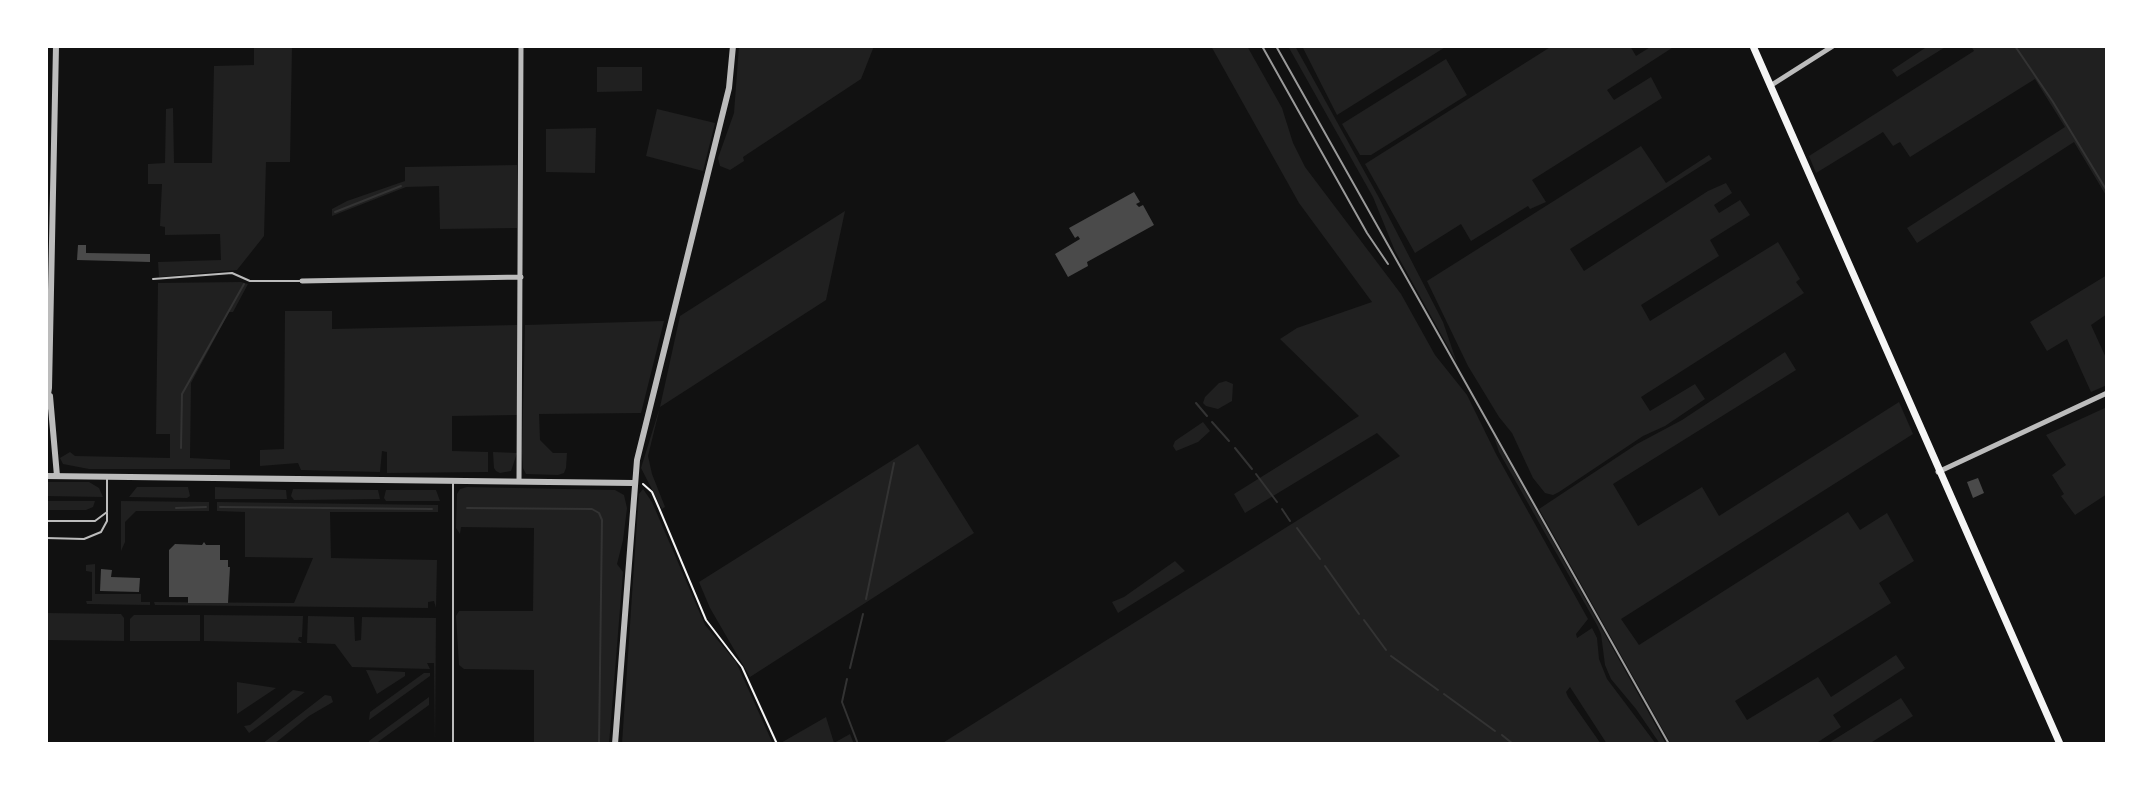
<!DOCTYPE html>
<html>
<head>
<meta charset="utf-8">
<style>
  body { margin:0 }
  #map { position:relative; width:2153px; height:790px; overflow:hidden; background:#111; font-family:"Crimson Pro",serif }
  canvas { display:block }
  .frame { position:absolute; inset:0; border:48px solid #fff; pointer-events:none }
</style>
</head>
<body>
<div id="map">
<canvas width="2153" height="790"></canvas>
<div class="frame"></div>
</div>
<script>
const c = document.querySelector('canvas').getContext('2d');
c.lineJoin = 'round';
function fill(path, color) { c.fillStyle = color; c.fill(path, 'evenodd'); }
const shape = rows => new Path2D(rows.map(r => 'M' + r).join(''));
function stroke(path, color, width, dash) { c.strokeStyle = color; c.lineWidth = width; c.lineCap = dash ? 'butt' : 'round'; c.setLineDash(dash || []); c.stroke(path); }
fill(shape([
  [254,46,292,46,290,162,266,162,264,236,237,270,159,277,158,262,221,260,220,234,165,235,165,227,160,226,162,184,148,184,148,164,165,163,166,109,173,108,174,163,212,163,214,66,254,65],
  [739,46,874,46,861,79,743,157,744,161,730,170,720,166,718,158,734,113],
  [1211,46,1247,46,1282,108,1293,143,1305,167,1401,294,1435,355,1467,395,1496,454,1588,619,1576,634,1577,638,1592,628,1597,638,1599,659,1607,679,1656,744,1607,744,1570,687,1566,692,1568,697,1601,744,941,744,1400,456,1377,433,1245,513,1234,494,1359,416,1280,339,1297,328,1372,302,1299,203],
  [1288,46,1295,46,1378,196,1443,322,1457,363,1395,251,1373,197],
  [1302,46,1447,46,1337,115],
  [1552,46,1630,46,1636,56,1652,46,1675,46,1607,90,1614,100,1651,77,1662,98,1532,180,1546,202,1530,209,1528,206,1471,241,1461,224,1415,253,1365,164],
  [1928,46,1947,46,1897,77,1892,70],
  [1971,46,2107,46,2107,197,2074,142,1917,243,1907,228,2065,127,2035,79,1910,157,1900,142,1893,146,1883,132,1816,173,1809,156,1974,51],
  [1446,59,1467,95,1371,155,1360,155,1342,124],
  [597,67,642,67,642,91,597,92],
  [657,109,715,123,703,171,646,156],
  [596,128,595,173,546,172,546,129],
  [1641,146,1666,183,1709,155,1712,159,1570,249,1584,271,1708,191,1726,183,1732,193,1714,205,1719,213,1740,200,1750,215,1710,240,1719,256,1641,305,1650,321,1778,242,1800,279,1796,282,1804,293,1641,397,1650,411,1695,384,1705,399,1665,426,1643,436,1559,492,1553,495,1545,493,1533,478,1512,433,1499,417,1468,366,1427,281],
  [517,165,517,228,440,229,439,186,406,187,332,216,332,209,347,201,405,181,405,167],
  [845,211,826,300,660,407,648,456,652,474,665,507,662,509,641,468,660,407,680,316],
  [2107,275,2107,314,2091,325,2107,360,2107,385,2091,392,2067,339,2047,351,2030,322],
  [241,282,248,284,233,312,229,312,191,383,190,458,230,460,230,469,89,469,63,464,60,458,70,452,75,456,170,458,170,434,156,434,158,283],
  [285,311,332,311,332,329,517,325,517,415,452,416,452,451,488,452,488,472,387,473,387,452,382,451,380,472,301,470,298,463,260,466,260,450,284,449],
  [664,321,641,413,539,414,540,440,553,453,567,453,566,468,564,473,558,475,526,474,523,468,522,453,525,325],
  [1785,352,1796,370,1613,484,1638,526,1702,487,1719,516,1899,402,1913,434,1621,619,1639,645,1848,512,1860,530,1887,513,1914,561,1879,583,1891,603,1735,701,1747,720,1818,677,1831,697,1896,655,1905,668,1833,715,1841,727,1815,744,1671,744,1539,509,1637,444,1682,420],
  [1226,381,1233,384,1232,401,1218,409,1206,406,1203,403,1205,397,1219,383],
  [2107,407,2107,494,2075,515,2061,496,2064,494,2052,475,2066,465,2046,435],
  [1203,422,1210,431,1198,442,1176,451,1173,446,1175,441],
  [1493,434,1569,570,1666,744,1660,744,1636,709,1611,679,1605,665,1601,634,1597,625,1499,452],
  [918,444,974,533,750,677,710,608,699,582],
  [493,452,517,453,511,471,500,473,496,471,494,468],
  [46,482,89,482,99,488,103,497,46,496],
  [137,487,188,487,190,496,187,498,129,497],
  [215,487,286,490,287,499,215,499],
  [467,487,615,490,624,495,627,508,623,540,617,564,623,572,609,744,534,744,534,670,464,669,459,665,456,616,459,611,533,611,534,528,461,527,460,534,456,528,457,494,460,489],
  [293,489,378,490,380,499,294,500,291,496],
  [643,489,652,502,705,625,736,662,773,744,622,744,638,506,639,494],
  [386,490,436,490,440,501,386,501,384,498],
  [46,501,95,501,93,507,86,510,46,510],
  [121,501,209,502,209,511,136,511,125,522,125,542,121,551],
  [217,502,438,505,438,512,330,512,331,558,437,560,436,608,434,601,428,602,428,608,155,605,154,602,294,603,313,558,245,557,245,512,217,511],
  [1175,561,1185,571,1118,613,1112,602,1124,597],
  [95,564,95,594,141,594,141,602,150,602,150,605,87,604,86,601,92,601,92,572,86,571,86,565],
  [46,613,121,614,124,618,124,641,46,640],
  [134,615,200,615,200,641,130,641,130,619],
  [204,615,303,616,302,637,299,637,298,640,302,643,204,641],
  [308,616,354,617,355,641,361,640,362,617,436,618,435,744,434,663,427,663,430,669,352,667,335,644,307,643],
  [366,670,405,672,405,676,377,694],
  [424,673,430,673,430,676,369,720,370,712],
  [237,682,276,688,237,714],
  [293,690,305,692,249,733,244,726,250,725],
  [325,695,331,696,333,702,309,716,274,744,262,744],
  [429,697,429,705,375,744,369,744,369,741],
  [1901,698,1913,716,1872,742,1873,744,1827,744],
  [826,717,834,743,850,734,854,744,779,744]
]), '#202020');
stroke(shape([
  [2015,46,2053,102,2107,191],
  [335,212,401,186],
  [1196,403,1207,416],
  [1212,422,1229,441],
  [181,448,182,394,244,284],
  [1235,448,1252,469],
  [1256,474,1277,502],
  [220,507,432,509],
  [176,508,206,507],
  [467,508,592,509,599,513,602,520,599,744],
  [1282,509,1290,521],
  [1297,528,1320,559],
  [1325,566,1359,614],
  [866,599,894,463],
  [1364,620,1386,650],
  [1391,656,1438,690],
  [850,668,863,614],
  [847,679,842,702,858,744],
  [1444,694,1495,731],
  [1502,735,1513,744]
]), '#333', 2);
fill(shape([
  [1134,192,1140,202,1136,204,1139,207,1143,205,1154,225,1087,262,1088,266,1068,277,1055,254,1080,239,1078,236,1075,238,1069,228],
  [78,245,86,245,86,253,150,254,150,262,77,260],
  [1978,478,1984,493,1973,498,1967,482],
  [204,542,206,545,220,545,220,560,228,560,228,567,230,567,228,603,188,603,188,597,169,597,169,550,175,544,202,545],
  [101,569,112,570,111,577,140,578,139,592,100,591]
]), '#4a4a4a');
stroke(shape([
  [643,484,652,492,659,508,706,620,742,667,777,744]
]), '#f5f5f5', 2);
stroke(shape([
  [153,279,232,273,250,281,300,281],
  [453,482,453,744],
  [46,521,95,521,107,512],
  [46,538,84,539,101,532,107,521,107,478]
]), '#bcbcbc', 2);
stroke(shape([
  [1770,86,1833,46],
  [302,281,521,277],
  [1938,472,2107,393],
  [519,481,521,46]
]), '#bcbcbc', 5);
stroke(shape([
  [50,396,57,476],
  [46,407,49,388,56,46],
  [46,476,633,483],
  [615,744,637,460,729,88,733,46]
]), '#bcbcbc', 6);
stroke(shape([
  [1753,46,2060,744]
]), '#f5f5f5', 7);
stroke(shape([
  [1262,46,1367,233,1388,264],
  [1276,46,1669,744]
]), '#9a9a9a', 2);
</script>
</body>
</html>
